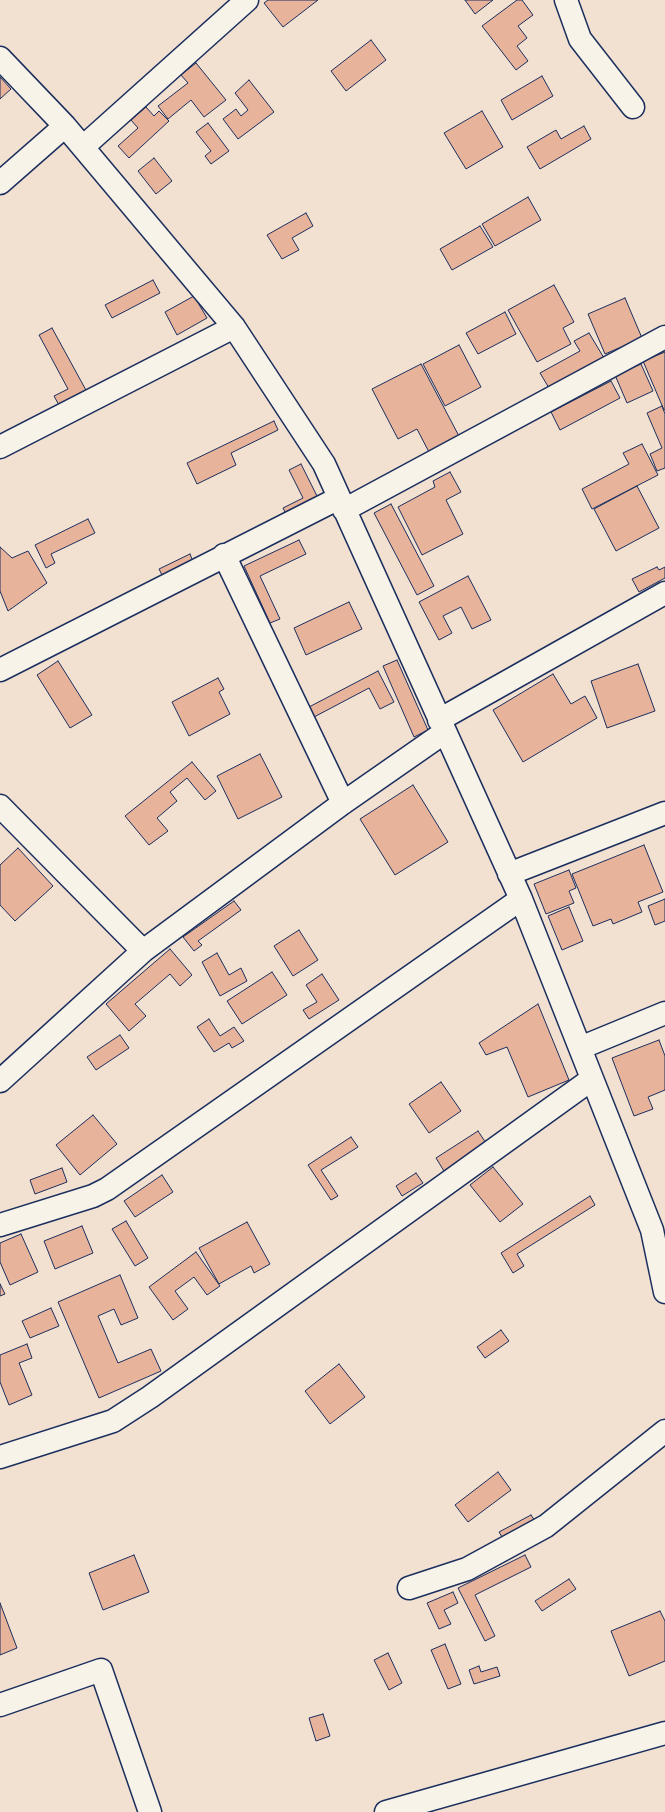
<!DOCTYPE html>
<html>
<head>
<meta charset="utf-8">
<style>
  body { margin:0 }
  canvas { display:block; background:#f2e0d1 }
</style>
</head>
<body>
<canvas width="665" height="1812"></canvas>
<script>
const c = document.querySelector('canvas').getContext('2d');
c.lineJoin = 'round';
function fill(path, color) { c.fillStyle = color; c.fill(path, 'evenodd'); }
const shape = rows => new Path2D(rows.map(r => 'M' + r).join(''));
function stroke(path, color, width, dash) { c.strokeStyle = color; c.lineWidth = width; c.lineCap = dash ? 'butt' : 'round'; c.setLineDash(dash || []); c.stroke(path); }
const building = shape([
  [268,0,318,0,283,27,264,3,268,0],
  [465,0,493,0,475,14,465,0],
  [517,0,522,0,533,15,518,26,527,38,517,46,528,61,516,70,482,26,517,0],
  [371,40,386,60,346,91,331,71,371,40],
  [196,63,226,100,204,117,191,100,168,119,158,106,188,83,181,75,196,63],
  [542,76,553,96,512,120,501,100,542,76],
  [0,77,11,89,0,99,0,77],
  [249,80,274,112,238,139,223,119,236,109,241,116,248,110,235,93,249,80],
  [146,107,154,116,159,111,169,121,129,158,118,146,138,128,131,120,146,107],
  [482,111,503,147,466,169,444,133,482,111],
  [208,123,229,151,211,164,205,156,211,151,196,132,208,123],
  [584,126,591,139,540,169,527,147,556,130,561,139,584,126],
  [154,158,172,181,156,194,138,171,154,158],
  [528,197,541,220,495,246,482,224,528,197],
  [306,213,313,226,292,238,299,250,282,259,267,235,306,213],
  [480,226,493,247,452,270,440,249,480,226],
  [153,280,160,293,112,318,105,305,153,280],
  [554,285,574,322,563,328,571,344,537,362,508,310,554,285],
  [194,296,207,318,177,335,165,312,194,296],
  [625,298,642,338,605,354,588,314,625,298],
  [505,312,516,334,478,354,466,333,505,312],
  [52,328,87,392,60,407,54,396,68,389,39,335,52,328],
  [589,333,604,358,549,388,540,373,580,351,574,341,589,333],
  [459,345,481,387,445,406,423,364,459,345],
  [665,352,665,410,664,410,643,361,665,352],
  [421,364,460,438,430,454,417,429,398,439,372,389,421,364],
  [641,364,653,391,627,403,615,375,641,364],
  [611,381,620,398,560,430,551,412,611,381],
  [662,406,665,414,665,468,657,471,650,454,662,448,647,413,662,406],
  [274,421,278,430,231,453,236,465,197,484,187,463,274,421],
  [642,444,658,475,592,509,582,489,629,464,623,453,642,444],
  [301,464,320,502,288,518,283,508,303,498,289,470,301,464],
  [450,472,461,492,446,500,463,534,422,555,398,507,435,487,433,481,450,472],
  [637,486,659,528,616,551,594,509,637,486],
  [391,504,434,586,417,595,374,513,391,504],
  [88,519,95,533,51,554,55,563,46,568,35,545,88,519],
  [299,540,306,554,260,576,280,619,270,623,244,566,299,540],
  [0,547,12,558,28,551,47,583,8,611,0,591,0,547],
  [190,554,194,564,164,579,159,569,190,554],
  [657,567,659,570,665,567,665,578,639,592,632,579,657,567],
  [468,576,491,620,472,629,461,607,443,616,452,633,439,640,419,602,468,576],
  [349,602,362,629,306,655,294,628,349,602],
  [397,660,428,730,414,737,383,666,397,660],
  [58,661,92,715,70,728,37,675,58,661],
  [638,664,655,711,607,728,591,681,638,664],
  [378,671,394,702,380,709,369,688,314,717,309,707,378,671],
  [553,674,571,704,585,696,597,718,523,762,493,710,553,674],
  [218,678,224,689,219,692,230,714,189,736,172,702,218,678],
  [260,754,282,797,238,819,217,776,260,754],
  [192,762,216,791,205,800,187,778,170,792,177,801,157,818,168,831,149,845,125,816,192,762],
  [413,785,448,842,395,875,360,819,413,785],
  [644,845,663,892,638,902,642,912,613,924,611,919,593,926,572,874,644,845],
  [18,848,53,886,15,921,0,905,0,865,18,848],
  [569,870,576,888,569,891,574,903,546,914,534,884,569,870],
  [665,899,665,921,655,925,648,906,665,899],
  [234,901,241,910,198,941,202,945,194,951,183,937,234,901],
  [569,907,583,941,562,950,548,916,569,907],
  [299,930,318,960,293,976,274,946,299,930],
  [170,949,192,975,180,986,170,974,135,1004,146,1016,129,1031,106,1004,170,949],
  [217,953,229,975,241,968,247,981,220,996,202,962,217,953],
  [272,972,287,995,242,1024,227,1001,272,972],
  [322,974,339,1000,309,1019,303,1010,317,1002,306,985,322,974],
  [538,1004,569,1080,528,1097,507,1047,486,1055,479,1043,538,1004],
  [209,1019,220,1036,234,1027,244,1041,232,1048,229,1043,214,1052,197,1027,209,1019],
  [120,1035,129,1048,96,1070,87,1057,120,1035],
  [659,1040,665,1056,665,1090,648,1097,653,1109,634,1116,612,1058,659,1040],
  [441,1082,461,1111,429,1133,409,1104,441,1082],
  [93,1115,117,1144,80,1175,56,1145,93,1115],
  [478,1131,486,1143,444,1171,436,1158,478,1131],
  [351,1137,358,1147,321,1170,338,1196,331,1200,308,1165,351,1137],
  [493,1167,523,1204,500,1222,470,1185,493,1167],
  [62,1168,67,1182,35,1194,30,1180,62,1168],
  [416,1173,423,1183,402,1196,396,1186,416,1173],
  [162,1175,173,1192,135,1217,124,1201,162,1175],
  [590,1196,595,1205,517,1254,524,1266,513,1273,501,1253,590,1196],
  [126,1221,148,1258,135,1266,112,1229,126,1221],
  [247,1222,270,1264,254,1273,251,1266,219,1284,199,1248,247,1222],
  [82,1226,93,1253,55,1269,44,1241,82,1226],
  [21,1234,38,1272,10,1285,0,1262,0,1243,21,1234],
  [196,1252,220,1286,207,1295,194,1277,175,1291,188,1309,173,1320,149,1287,196,1252],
  [120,1275,138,1318,121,1325,114,1309,98,1316,118,1363,151,1349,161,1371,99,1398,58,1302,120,1275],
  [0,1284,5,1294,0,1296,0,1284],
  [51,1308,59,1326,30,1338,22,1321,51,1308],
  [501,1330,509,1341,485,1358,477,1347,501,1330],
  [27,1344,32,1358,19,1363,32,1395,9,1405,0,1382,0,1355,27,1344],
  [339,1364,365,1397,330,1424,305,1391,339,1364],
  [498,1472,511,1490,468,1522,455,1505,498,1472],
  [531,1515,537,1524,505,1542,499,1532,531,1515],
  [134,1555,149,1592,103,1610,89,1573,134,1555],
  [525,1555,531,1567,475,1595,495,1636,485,1641,458,1588,525,1555],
  [569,1579,576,1589,542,1611,535,1601,569,1579],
  [453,1592,458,1603,444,1610,451,1624,439,1629,427,1603,453,1592],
  [0,1603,17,1648,0,1655,0,1603],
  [660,1611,665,1621,665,1661,629,1676,611,1631,660,1611],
  [445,1644,461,1684,448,1689,431,1650,445,1644],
  [388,1653,402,1683,389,1690,374,1660,388,1653],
  [479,1666,481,1672,497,1667,500,1676,474,1684,469,1670,479,1666],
  [323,1714,330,1736,316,1741,309,1718,323,1714]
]);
fill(building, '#e8b39b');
stroke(building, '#1b2f5e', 1);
const minor = shape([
  [566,0,580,39,633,107],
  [0,58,65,126,234,327,324,464,521,899,652,1230,665,1292],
  [83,147,247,0],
  [0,183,65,126],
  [0,447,234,327],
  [344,510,665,337],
  [224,555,343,803],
  [0,670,339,498],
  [439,720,665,593],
  [0,806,143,951],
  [509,874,665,813],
  [580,1048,665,1013],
  [0,1081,143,951,343,803,445,732],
  [0,1225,93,1196,107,1189,521,899],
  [0,1457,113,1421,150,1397,592,1079],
  [409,1588,467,1569,546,1526,665,1431],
  [0,1705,101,1670,150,1812],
  [386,1812,665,1733]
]);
stroke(minor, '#1b2f5e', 25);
stroke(minor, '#f7f3e8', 22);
</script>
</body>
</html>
